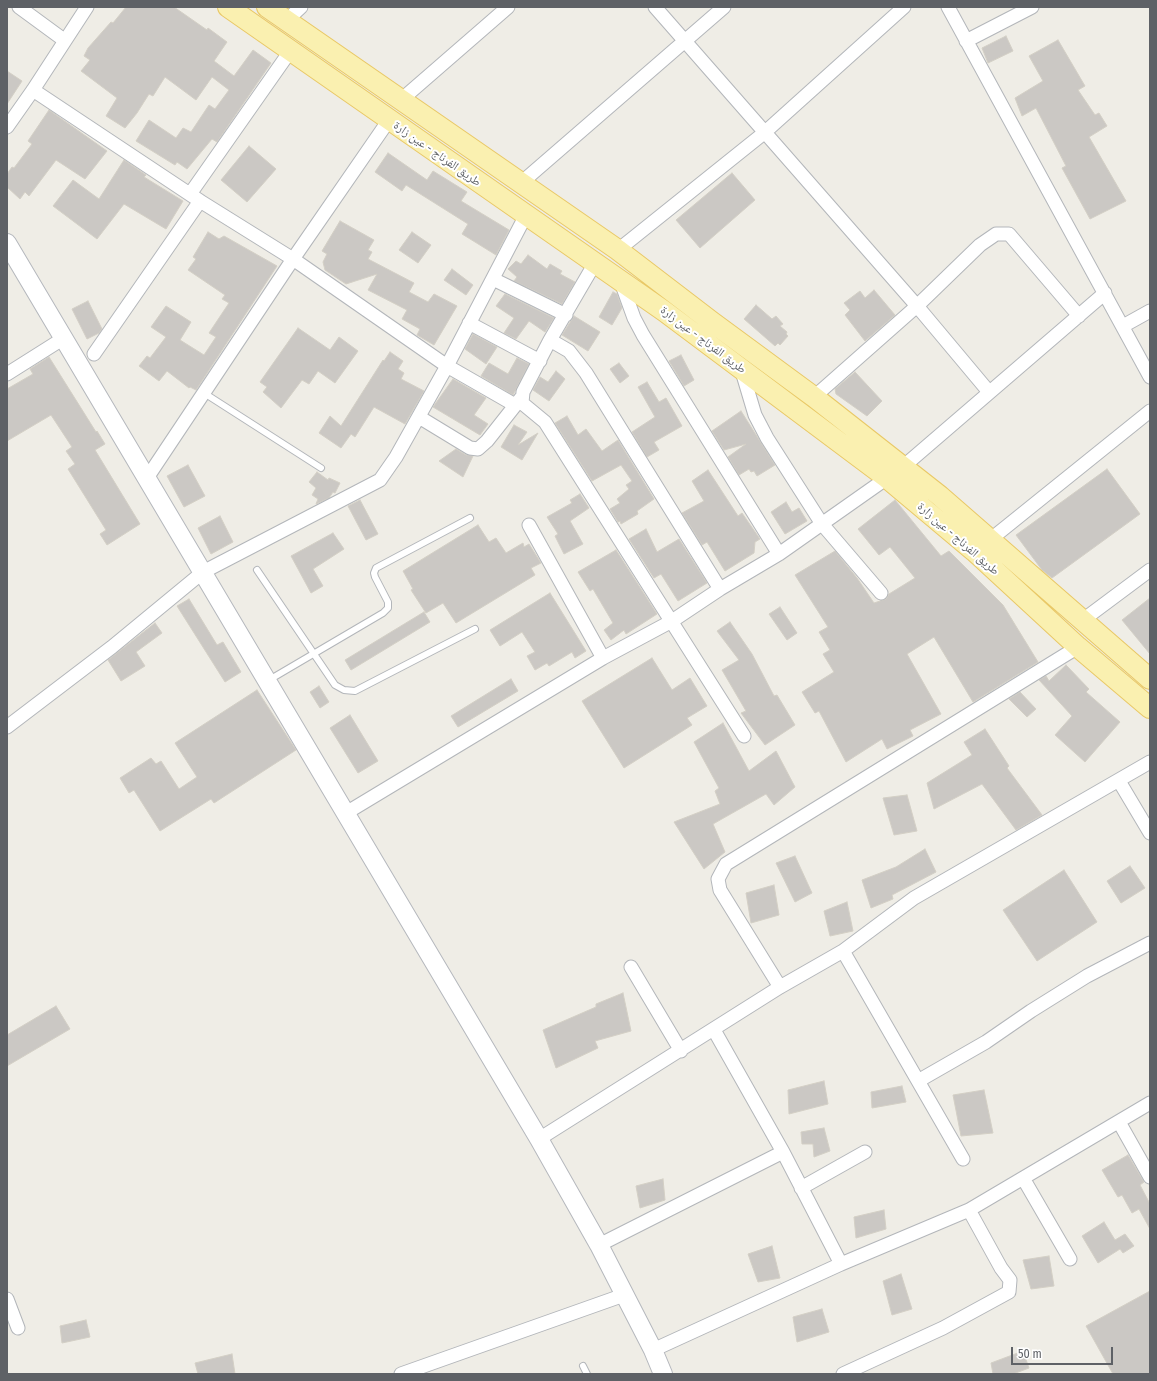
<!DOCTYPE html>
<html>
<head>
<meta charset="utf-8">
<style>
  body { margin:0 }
  #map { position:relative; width:1157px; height:1381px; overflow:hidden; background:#efede6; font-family:"Fira Sans Condensed",sans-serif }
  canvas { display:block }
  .frame { position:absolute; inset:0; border:8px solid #5e6166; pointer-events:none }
  .scale { position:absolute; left:1011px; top:1347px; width:102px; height:18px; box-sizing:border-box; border:2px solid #5e6166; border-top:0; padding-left:5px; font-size:12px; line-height:14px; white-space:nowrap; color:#5e6166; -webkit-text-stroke:3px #fff; paint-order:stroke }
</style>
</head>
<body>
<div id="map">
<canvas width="1157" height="1381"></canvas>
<div class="frame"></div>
<div class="scale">50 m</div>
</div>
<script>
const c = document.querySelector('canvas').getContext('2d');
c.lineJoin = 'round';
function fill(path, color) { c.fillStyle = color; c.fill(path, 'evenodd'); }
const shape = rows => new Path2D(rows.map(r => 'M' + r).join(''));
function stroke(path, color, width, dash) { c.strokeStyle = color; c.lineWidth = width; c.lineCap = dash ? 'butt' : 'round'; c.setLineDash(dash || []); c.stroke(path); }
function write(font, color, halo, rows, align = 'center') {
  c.font = font + ' "Fira Sans Condensed","Noto Naskh Arabic",sans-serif'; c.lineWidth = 4; c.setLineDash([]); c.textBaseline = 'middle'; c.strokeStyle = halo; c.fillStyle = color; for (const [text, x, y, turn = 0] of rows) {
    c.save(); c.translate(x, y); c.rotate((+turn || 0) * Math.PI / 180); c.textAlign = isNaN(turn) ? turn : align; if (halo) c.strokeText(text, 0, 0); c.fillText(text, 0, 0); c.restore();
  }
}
const building = shape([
  [126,7,174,7,207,30,208,28,227,42,214,61,234,76,253,50,271,63,217,142,212,139,187,169,177,162,175,165,136,141,149,120,176,138,183,128,191,132,209,105,215,109,229,90,212,77,196,100,165,77,153,96,149,94,137,113,125,128,106,116,117,98,81,71,90,60,84,56,88,48,111,22,113,23,126,7],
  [1006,36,1013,51,988,63,982,48,1006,36],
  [1058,40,1085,86,1078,90,1095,115,1099,113,1107,126,1089,137,1126,201,1090,219,1062,168,1066,166,1036,108,1022,116,1015,98,1043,81,1029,56,1058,40],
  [7,71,22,81,7,104,7,71],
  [49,110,107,151,85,179,56,160,29,196,25,192,20,199,7,187,7,174,12,167,14,168,32,144,28,141,49,110],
  [249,146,276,169,247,202,221,180,249,146],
  [388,153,427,180,433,171,467,192,461,201,509,230,496,255,462,234,468,224,406,185,402,191,375,172,388,153],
  [124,160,146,175,144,177,183,201,166,229,124,204,97,239,53,206,73,180,99,199,124,160],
  [732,173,755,200,700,248,676,220,732,173],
  [340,221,374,240,368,250,372,252,368,259,414,283,409,292,428,302,434,294,457,306,434,345,417,335,420,329,402,319,407,310,368,290,377,274,346,284,325,270,323,262,327,254,322,251,340,221],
  [208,232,219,239,224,236,277,266,196,390,190,387,189,388,167,371,159,381,139,366,147,356,150,358,166,337,151,327,166,306,191,322,180,340,204,355,216,337,209,333,229,303,222,299,225,295,188,270,196,259,193,257,208,232],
  [412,232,431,245,418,263,399,250,412,232],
  [528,255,547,269,550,264,562,271,560,274,575,282,562,304,514,281,517,277,508,269,516,261,521,264,528,255],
  [452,269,473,285,466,295,444,280,452,269],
  [874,290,895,315,865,341,845,315,850,310,844,303,860,291,865,298,874,290],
  [613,292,617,294,622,308,612,325,599,317,613,292],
  [505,294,554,318,545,332,529,321,516,339,504,333,514,318,496,306,505,294],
  [88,301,102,329,99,333,87,339,72,309,88,301],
  [756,305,772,319,776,316,783,324,780,326,787,332,786,334,788,336,780,345,778,343,775,346,744,319,756,305],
  [574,316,600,332,588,351,562,335,574,316],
  [298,328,330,350,339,337,358,351,335,383,318,371,309,384,302,380,281,408,263,392,267,387,260,382,298,328],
  [473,334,497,347,486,364,465,349,473,334],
  [390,352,403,361,398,369,404,373,401,379,424,391,405,424,374,407,355,437,351,434,341,448,319,433,330,416,341,426,383,360,384,361,390,352],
  [681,355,694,380,684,386,669,361,681,355],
  [49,357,96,432,97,431,105,444,95,450,140,524,107,545,100,534,106,530,68,469,75,464,66,451,72,447,51,415,7,441,7,389,33,374,30,369,49,357],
  [517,358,529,364,513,395,481,376,489,363,508,374,517,358],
  [619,363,629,376,620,383,610,369,619,363],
  [556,371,565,379,549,401,533,390,540,377,548,382,556,371],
  [855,372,882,401,867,416,836,394,835,389,855,372],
  [453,379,486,398,474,415,488,424,480,435,433,407,453,379],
  [647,382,659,402,666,398,682,426,654,442,659,450,647,457,632,432,655,417,638,387,647,382],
  [741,411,775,465,757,476,754,471,751,472,749,469,739,475,728,457,746,444,724,450,712,431,741,411],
  [567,416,578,435,586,429,602,451,618,440,654,499,637,511,638,514,621,524,620,521,618,522,610,509,620,503,617,499,629,489,626,485,632,481,621,465,592,481,555,423,567,416],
  [514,425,527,432,518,445,538,433,522,460,501,447,514,425],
  [456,449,466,455,473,456,463,477,439,461,456,449],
  [188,465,205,496,184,507,167,476,188,465],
  [1107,469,1140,514,1052,578,1042,570,1016,535,1107,469],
  [708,470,738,516,742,513,760,539,755,542,754,553,725,571,707,542,702,545,682,513,704,501,692,481,708,470],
  [317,472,328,480,329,478,340,483,335,493,333,492,329,498,316,504,318,499,312,495,316,488,309,482,317,472],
  [580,494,589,508,570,521,583,544,564,554,555,536,558,534,547,517,572,503,570,500,580,494],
  [360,500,378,534,366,540,348,506,360,500],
  [895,500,941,556,949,551,1003,605,1038,662,973,702,934,637,907,654,941,714,910,730,913,736,887,749,882,739,846,762,819,711,815,713,802,692,834,672,823,654,830,650,819,632,828,627,795,575,835,551,857,578,874,603,886,599,889,594,915,578,890,547,879,555,858,529,895,500],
  [786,502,792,512,799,508,807,521,785,534,771,512,786,502],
  [220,516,233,542,211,554,198,528,220,516],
  [478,525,489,542,496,538,506,553,523,543,524,547,529,544,541,563,531,568,535,575,456,623,443,603,426,613,411,590,413,589,403,571,478,525],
  [646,529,657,552,679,539,707,583,678,601,661,574,654,578,629,539,646,529],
  [333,533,344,549,313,569,323,586,311,593,291,556,333,533],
  [616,550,657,614,626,634,624,630,611,640,604,630,613,623,593,589,590,591,578,572,616,550],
  [550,593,586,651,575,658,572,652,549,666,547,663,535,670,527,656,535,652,522,632,500,646,490,630,550,593],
  [1150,598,1150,654,1122,620,1150,598],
  [189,599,217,645,223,642,241,672,225,682,177,606,189,599],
  [780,607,797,633,787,640,769,614,780,607],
  [424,612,430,622,351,670,345,660,424,612],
  [730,622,752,654,774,696,777,695,795,725,765,745,741,713,746,711,722,670,739,660,717,631,730,622],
  [155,623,162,633,136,652,145,666,121,681,108,660,155,623],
  [652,658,672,690,690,678,707,706,687,718,692,725,624,768,582,701,652,658],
  [1066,665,1089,689,1086,692,1120,722,1085,762,1055,735,1072,716,1039,680,1046,676,1049,681,1066,665],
  [511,679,518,691,458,727,451,716,511,679],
  [319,686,329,702,320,708,310,692,319,686],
  [257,690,296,750,214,803,211,799,160,831,134,790,129,793,120,778,151,758,156,764,161,761,179,789,197,777,175,743,257,690],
  [1020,692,1036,709,1027,717,1009,699,1020,692],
  [350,715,378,761,358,773,330,728,350,715],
  [723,723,749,771,776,751,795,787,774,805,766,794,713,824,725,852,704,869,674,822,720,804,715,791,719,788,694,742,723,723],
  [985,729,1009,766,1007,768,1042,815,1016,830,982,784,934,809,927,783,972,755,964,742,985,729],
  [907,795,917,831,894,835,883,798,907,795],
  [925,849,936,872,892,895,893,899,871,908,862,880,896,867,925,849],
  [795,856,812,893,795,902,776,863,795,856],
  [1130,866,1145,888,1121,903,1107,881,1130,866],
  [1064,870,1097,922,1037,961,1003,910,1064,870],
  [774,885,779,915,751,923,746,893,774,885],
  [847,902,853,931,830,936,824,911,847,902],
  [623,993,631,1031,595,1041,598,1048,556,1068,543,1030,596,1007,596,1004,623,993],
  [56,1006,70,1029,7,1066,7,1035,56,1006],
  [824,1081,828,1104,789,1114,788,1090,824,1081],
  [902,1086,906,1102,872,1108,871,1092,902,1086],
  [984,1090,993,1133,961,1136,953,1095,984,1090],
  [824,1128,830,1151,814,1157,813,1144,802,1144,801,1132,824,1128],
  [1128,1155,1144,1182,1140,1185,1150,1204,1150,1229,1139,1209,1132,1213,1122,1195,1118,1197,1102,1170,1128,1155],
  [663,1179,665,1200,640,1208,636,1186,663,1179],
  [884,1210,886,1229,856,1238,854,1217,884,1210],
  [1104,1222,1115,1240,1125,1234,1134,1246,1123,1253,1120,1249,1098,1263,1082,1236,1104,1222],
  [772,1246,780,1278,758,1282,748,1254,772,1246],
  [1049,1256,1054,1286,1031,1289,1023,1260,1049,1256],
  [901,1274,912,1309,892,1315,883,1281,901,1274],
  [1150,1291,1150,1374,1113,1374,1086,1326,1150,1291],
  [822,1309,829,1332,797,1342,793,1317,822,1309],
  [86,1320,90,1337,62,1343,60,1326,86,1320],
  [1023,1351,1029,1368,1013,1374,993,1374,991,1363,1023,1351],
  [232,1354,235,1374,198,1374,195,1363,232,1354]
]);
fill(building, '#cbc8c4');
stroke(building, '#d3cfc5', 1);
const lane = shape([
  [204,393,321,468],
  [257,570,335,685,344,690,355,691,475,629],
  [269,680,383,613,388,608,388,602,375,577,374,573,376,568,470,518],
  [583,1366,587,1374]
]);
const street = shape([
  [19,7,64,40],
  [655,7,917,306,989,392],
  [948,7,1150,377],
  [286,21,301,7],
  [966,41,1032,7],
  [33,90,200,201,293,259,447,366,515,405],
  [401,100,508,7],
  [7,127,33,90,87,7],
  [521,183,724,7],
  [190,194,291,50],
  [618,250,764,133,904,7],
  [493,279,566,315],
  [621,282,634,318,643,335,779,554],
  [469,323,540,361],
  [1123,326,1150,311],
  [550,340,595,263],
  [94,354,200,201],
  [741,368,755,415,767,438,822,524,881,593],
  [7,374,64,338],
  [814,397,917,306,980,245,996,234,1009,234,1079,316],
  [419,417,470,448,478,449,487,441,521,398],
  [904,466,1105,293],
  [147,478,293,259,389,120],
  [529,525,603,658],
  [991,539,1150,411],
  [720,589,586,373,569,351,550,340,523,392,522,403,545,422,744,736],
  [1083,620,1150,570],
  [7,727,112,647,203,572,380,480,396,457,447,366,526,215],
  [1119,781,1150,833],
  [346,813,603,658,672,621,720,589,779,554,887,478],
  [843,951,963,1159],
  [631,967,681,1051],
  [780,987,720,890,718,879,726,864,1078,647],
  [714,1030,783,1152,841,1264],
  [918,1081,986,1042,1031,1011,1087,976,1150,943],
  [1119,1122,1150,1177],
  [539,1139,780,987,843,951,914,898,1150,762],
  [1023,1178,1070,1259],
  [801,1188,865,1152],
  [599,1245,783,1152],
  [7,1299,18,1328],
  [653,1350,841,1264,969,1210,1150,1103],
  [401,1374,624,1295],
  [843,1374,943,1328,1009,1292,1010,1280,1001,1268,969,1210]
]);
const secondary = shape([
  [7,243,539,1139,599,1245,653,1350,663,1374]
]);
const primary = shape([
  [228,7,664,311,887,478,974,551,1078,647,1150,708],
  [267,7,618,250,712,322,814,397,940,496,1150,679]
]);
stroke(lane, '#b3b6ba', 8);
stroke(street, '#b3b6ba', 15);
stroke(secondary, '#b5b8bd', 20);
stroke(primary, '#e9c866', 22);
stroke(lane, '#fff', 6);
stroke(street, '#fff', 13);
stroke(secondary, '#fff', 18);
stroke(primary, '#faf0b0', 20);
write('12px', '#5e6166', '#fff', [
  ["طريق الفرناج - عين زارة",437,154,35],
  ["طريق الفرناج - عين زارة",703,340,37],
  ["طريق الفرناج - عين زارة",958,539,41]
]);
</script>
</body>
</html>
